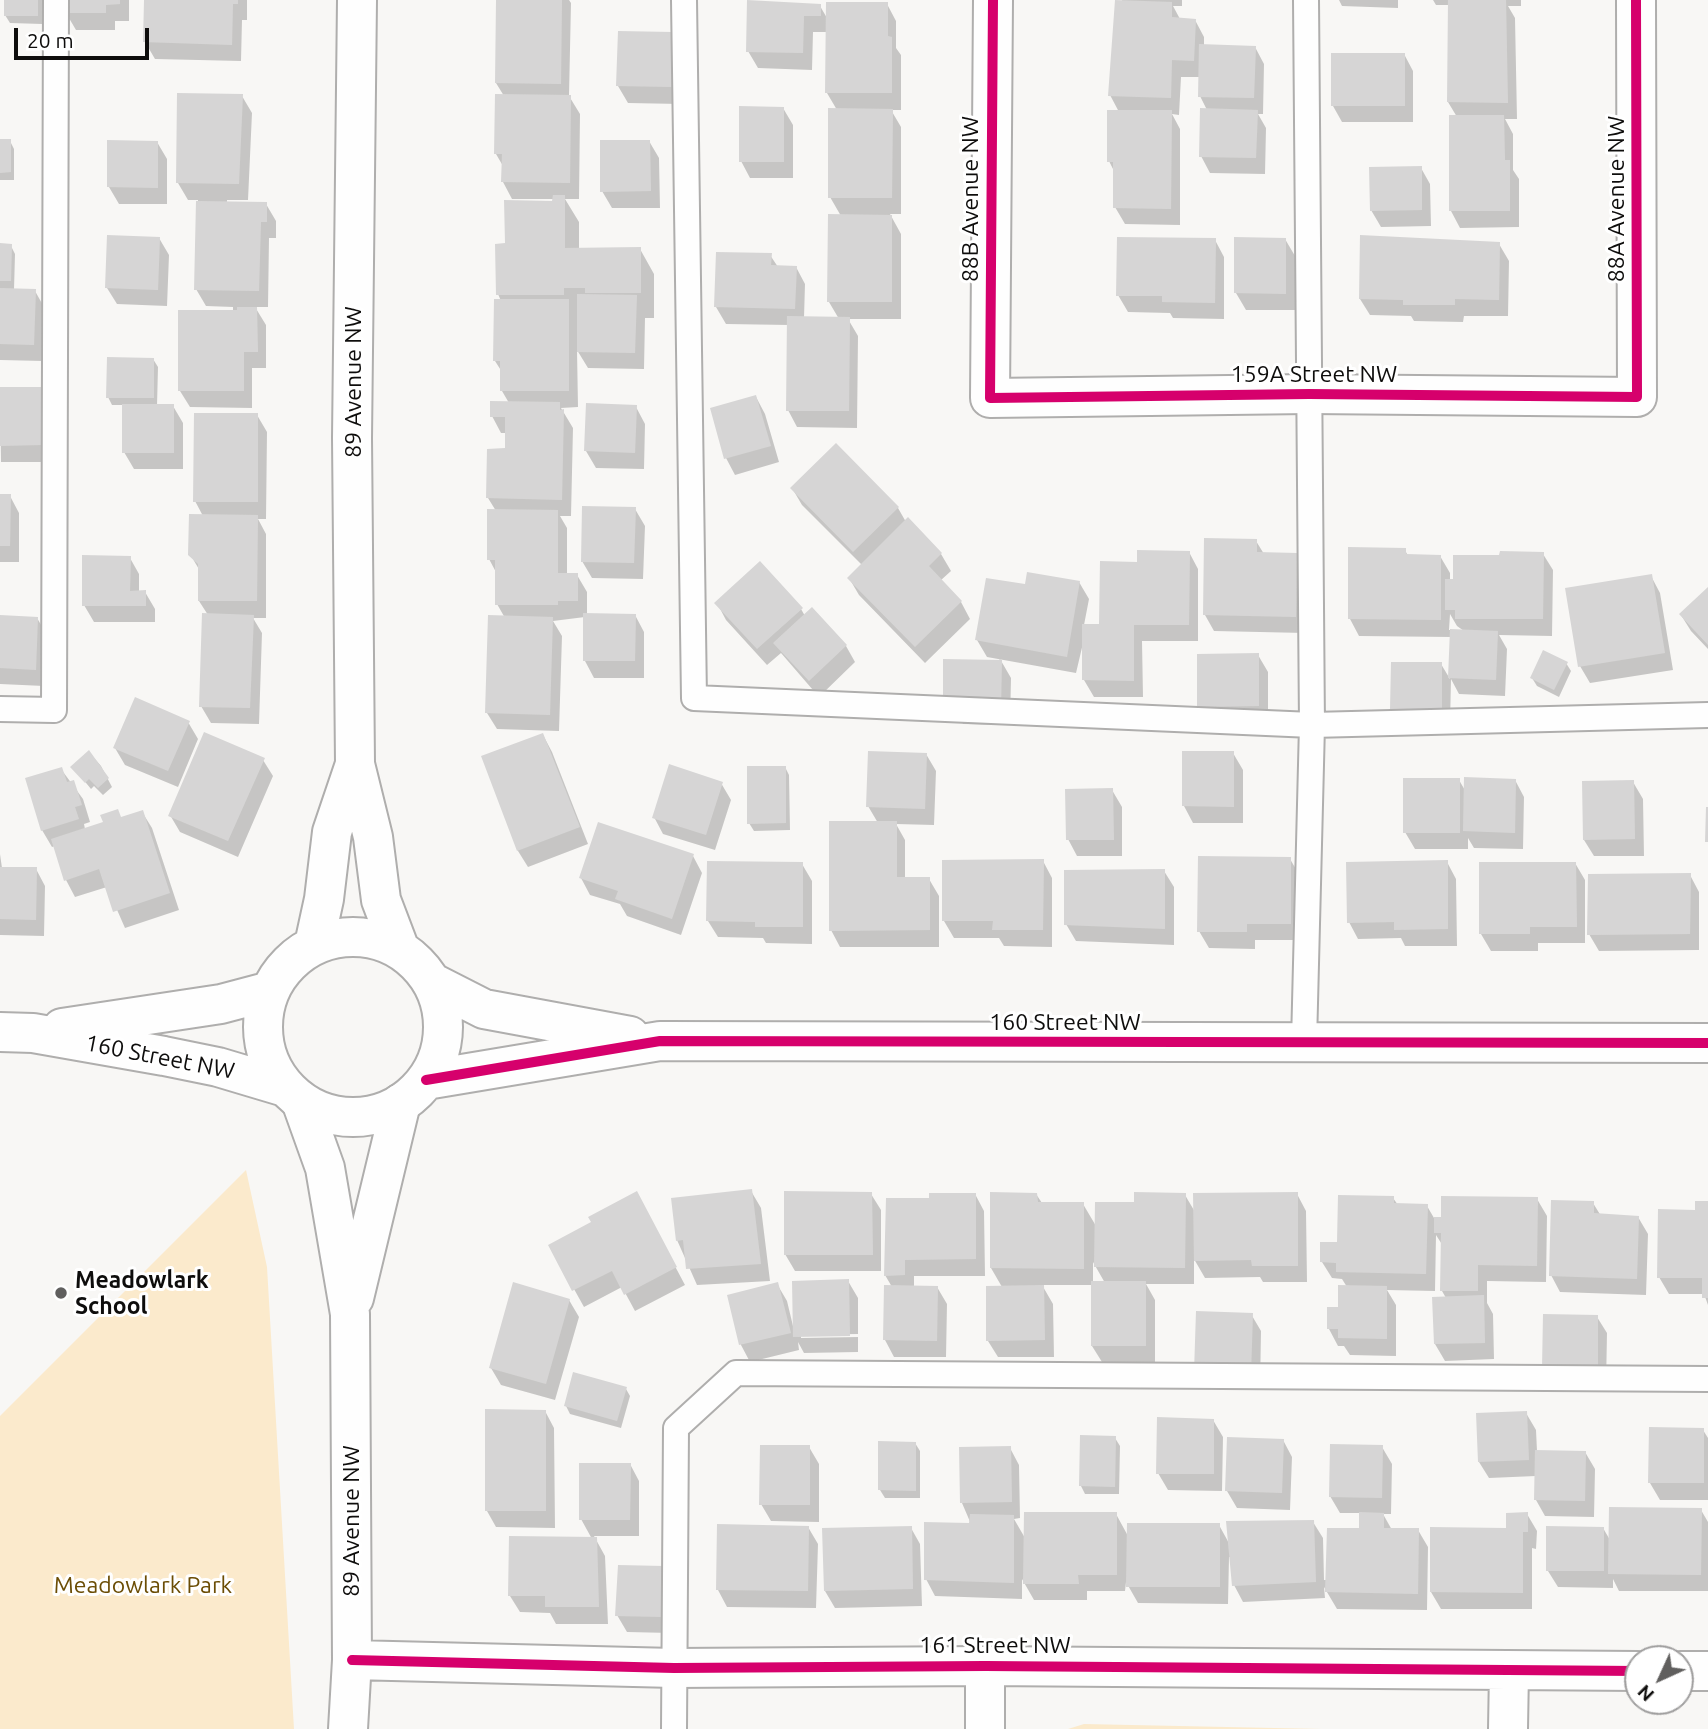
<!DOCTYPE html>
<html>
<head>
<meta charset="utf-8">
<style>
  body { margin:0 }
  #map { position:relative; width:1708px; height:1729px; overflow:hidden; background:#f8f7f5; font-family:Ubuntu,sans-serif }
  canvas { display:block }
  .north { position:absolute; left:1624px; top:1645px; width:70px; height:70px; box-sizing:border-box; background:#fff; border:2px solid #9f9e9e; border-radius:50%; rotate:225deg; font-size:19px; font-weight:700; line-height:28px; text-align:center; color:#0e0d0c }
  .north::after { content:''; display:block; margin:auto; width:24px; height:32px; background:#605f5e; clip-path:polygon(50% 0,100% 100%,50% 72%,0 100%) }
  .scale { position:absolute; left:14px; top:28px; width:135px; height:32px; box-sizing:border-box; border:4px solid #0e0d0c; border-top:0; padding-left:9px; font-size:21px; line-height:24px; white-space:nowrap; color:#0e0d0c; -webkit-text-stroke:5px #fff; paint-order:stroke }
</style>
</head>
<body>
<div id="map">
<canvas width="1708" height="1729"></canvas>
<div class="north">N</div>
<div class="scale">20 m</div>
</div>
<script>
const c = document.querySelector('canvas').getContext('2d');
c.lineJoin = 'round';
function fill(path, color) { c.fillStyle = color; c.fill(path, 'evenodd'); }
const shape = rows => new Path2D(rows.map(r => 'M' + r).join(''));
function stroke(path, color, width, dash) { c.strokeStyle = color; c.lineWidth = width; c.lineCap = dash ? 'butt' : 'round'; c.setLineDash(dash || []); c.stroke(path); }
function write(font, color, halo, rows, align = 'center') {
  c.font = font + ' Ubuntu,sans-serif'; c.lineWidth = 6; c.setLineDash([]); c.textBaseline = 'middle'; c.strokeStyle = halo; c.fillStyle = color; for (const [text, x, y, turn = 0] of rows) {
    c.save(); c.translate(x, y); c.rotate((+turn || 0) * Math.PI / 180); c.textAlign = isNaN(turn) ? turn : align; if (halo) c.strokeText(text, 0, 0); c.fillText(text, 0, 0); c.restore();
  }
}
fill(shape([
  [246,1170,267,1267,294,1729,0,1729,0,1416],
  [1084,1724,1322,1729,1068,1729]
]), '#fbeacc');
fill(shape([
  [5,0,42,0,42,24,10,23,5,15],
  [66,0,129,0,129,21,115,21,115,30,76,30,66,13],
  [146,0,247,0,247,20,242,20,241,61,155,59,145,42],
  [498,0,569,0,571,3,569,96,580,114,579,199,565,199,579,222,579,249,640,249,654,274,654,318,645,318,644,369,588,368,577,350,578,407,561,408,573,428,571,516,560,516,567,528,567,575,577,575,587,592,587,615,635,615,644,632,644,678,594,678,585,661,585,617,553,621,562,636,559,731,497,729,487,713,505,618,497,604,497,574,489,559,496,511,488,498,506,450,506,433,501,433,492,416,509,403,502,391,502,372,495,361,495,301,501,301,498,294,506,245,556,202,556,199,512,199,503,182,503,166,496,154,504,96,496,83],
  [1122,0,1182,0,1182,6,1173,6,1180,19,1195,20,1204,37,1204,46,1255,47,1264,64,1263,114,1258,114,1266,128,1265,174,1210,173,1201,156,1207,110,1200,96,1200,77,1181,77,1179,115,1172,114,1180,129,1180,225,1125,224,1115,207,1115,173,1109,161,1119,112,1110,95],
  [1339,0,1398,0,1398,8,1342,6],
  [1433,0,1521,0,1521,6,1508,6,1515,18,1517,119,1505,119,1513,134,1513,170,1519,179,1519,227,1460,228,1451,211,1457,117,1448,102,1450,5,1436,5],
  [749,1,820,6,827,18,887,4,896,21,896,48,901,55,901,110,891,110,901,127,901,214,890,214,901,234,901,319,848,319,858,336,857,428,797,427,788,410,789,325,726,324,716,307,770,255,778,267,796,267,805,284,804,318,839,319,829,302,841,216,830,197,837,110,827,93,827,32,813,32,812,70,758,68,748,51],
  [672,34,681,104,628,103,618,86],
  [1404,54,1413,71,1413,122,1342,122,1333,106],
  [242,96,252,113,248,200,227,200,227,203,266,204,276,221,276,238,269,238,268,307,255,307,266,325,266,368,252,368,252,408,190,407,180,391,180,312,233,310,233,307,206,306,196,289,198,200,188,200,178,183],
  [783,108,793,125,793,178,750,178,741,161],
  [0,141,10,141,14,149,14,180,0,180],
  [649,141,659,158,660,208,612,208,602,191],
  [157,142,167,159,167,204,119,204,109,187],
  [1421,168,1430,184,1431,226,1381,227,1371,210],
  [159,238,169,255,167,306,117,304,107,288],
  [1285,239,1295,256,1295,310,1246,310,1236,293],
  [1215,240,1224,257,1224,319,1173,318,1170,313,1128,312,1118,295],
  [1499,244,1509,261,1508,316,1464,316,1463,322,1414,321,1411,316,1370,315,1360,299],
  [0,245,11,246,15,254,14,290,35,291,44,307,43,361,0,360],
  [153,359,158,367,157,406,173,406,183,423,183,469,134,469,124,452,124,405,112,405,108,397],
  [0,389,40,389,49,405,49,462,1,462],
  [756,397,765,414,779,462,735,475,726,458],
  [636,407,645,424,644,469,596,468,586,451],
  [257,415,267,432,266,519,258,519,266,534,266,618,253,618,262,633,259,724,211,723,201,706,208,615,199,601,200,571,190,554,203,516,195,501],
  [792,488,898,508,906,522,907,520,941,554,951,571,940,581,961,602,970,619,925,663,859,595,849,578,862,565,802,505],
  [0,496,10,496,19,513,19,562,0,562],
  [635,509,645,526,643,579,592,578,582,561],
  [1256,541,1264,554,1296,555,1306,571,1305,633,1214,631,1205,615],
  [1405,550,1408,556,1440,556,1450,573,1450,581,1543,554,1553,570,1552,636,1499,635,1507,649,1505,696,1459,694,1451,679,1450,725,1402,725,1392,708,1441,664,1450,679,1451,637,1359,636,1350,619],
  [1450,614,1457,626,1464,631,1449,630],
  [1189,552,1198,569,1198,641,1142,641,1143,697,1094,697,1084,680,1084,639,1076,673,987,657,977,640,1026,586,1079,582,1089,599,1084,625,1101,625,1138,563],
  [130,558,139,574,139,592,145,592,155,609,155,622,94,622,84,605],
  [1651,576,1660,593,1673,670,1590,683,1580,666],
  [1708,589,1708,649,1691,631,1681,615],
  [717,603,801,609,805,616,846,646,855,662,819,697,781,653,767,665,726,620],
  [0,617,37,618,47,635,44,686,0,684],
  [1258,655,1268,672,1268,722,1209,723,1199,706],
  [1000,659,1011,678,1010,725,963,724,957,714],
  [1566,663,1571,671,1559,697,1537,686,1532,678],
  [188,722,198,739,178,787,125,765,115,748],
  [543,735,552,752,588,844,528,867,518,851,483,757],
  [89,752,101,766,112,787,103,795,94,786,91,789,73,767],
  [1233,753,1243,770,1243,823,1193,823,1184,806],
  [926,754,936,771,934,825,896,824,905,840,905,879,929,879,939,896,939,947,840,947,831,930,878,823,868,806],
  [263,760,273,776,238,857,180,832,170,815],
  [785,767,789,775,790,830,754,831,749,823],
  [61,769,83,799,90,822,84,824,85,829,142,812,152,828,179,910,125,928,107,887,75,897,66,880,55,846,52,847,42,830],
  [1459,780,1466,792,1515,780,1524,797,1523,849,1474,848,1468,838,1468,849,1415,849,1405,832],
  [1633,782,1643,799,1644,856,1594,856,1584,840],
  [721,783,731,800,715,850,663,834,654,817],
  [1112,790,1122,807,1122,856,1077,856,1068,839],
  [0,854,2,868,36,869,45,886,44,936,0,935],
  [693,856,702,873,681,935,627,916,620,904,590,895,581,878],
  [1290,859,1300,876,1299,940,1255,940,1255,949,1209,948,1199,931],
  [1043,861,1052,878,1052,947,1004,946,999,938,954,938,944,921],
  [1447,862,1456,879,1457,946,1405,946,1401,938,1358,939,1349,922],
  [1575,863,1585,880,1585,943,1538,943,1538,951,1491,951,1481,934],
  [802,864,812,881,812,944,766,943,763,938,718,937,708,921],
  [1164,871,1174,887,1174,945,1076,941,1066,924],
  [1690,875,1699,892,1699,950,1599,951,1589,934],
  [751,1191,761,1208,770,1281,697,1285,677,1240],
  [871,1194,881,1210,881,1271,795,1271,785,1254],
  [975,1194,984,1211,985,1276,914,1276,914,1287,937,1287,947,1304,946,1357,894,1357,885,1340,892,1287,885,1275,931,1199],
  [992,1194,1036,1194,1042,1203,1083,1204,1096,1226,1136,1204,1185,1195,1195,1212,1297,1194,1306,1211,1307,1282,1263,1282,1260,1277,1205,1278,1194,1259,1194,1284,1146,1284,1155,1300,1155,1363,1102,1362,1092,1346,1093,1285,1042,1285,1053,1304,1054,1357,998,1357,988,1341,1002,1287,991,1268],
  [1093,1262,1105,1283,1093,1282],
  [1393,1198,1398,1205,1427,1206,1434,1218,1442,1219,1537,1199,1547,1216,1546,1282,1487,1281,1487,1303,1493,1314,1494,1359,1445,1361,1435,1344,1434,1298,1446,1298,1442,1291,1443,1246,1436,1235,1435,1291,1387,1290,1396,1305,1396,1356,1350,1355,1344,1346,1338,1346,1329,1329,1347,1287,1342,1279,1332,1278,1322,1262,1338,1244],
  [1593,1203,1601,1216,1638,1217,1648,1234,1646,1295,1560,1292,1551,1275],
  [1708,1203,1708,1305,1704,1294,1669,1294,1659,1277,1697,1212],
  [645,1210,685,1285,635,1311,622,1287,584,1307,550,1246,593,1223],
  [848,1281,858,1298,858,1334,801,1335,801,1338,858,1337,858,1352,804,1353,798,1342,799,1350,750,1362,741,1345,729,1296,777,1284,787,1301,793,1326],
  [569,1300,579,1317,555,1400,501,1385,491,1368],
  [1251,1314,1261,1331,1260,1390,1206,1388,1196,1372],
  [1597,1317,1607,1333,1606,1386,1554,1385],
  [626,1389,630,1396,621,1428,570,1414,566,1406],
  [545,1411,554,1428,555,1528,496,1527,487,1511],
  [1526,1413,1536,1430,1537,1451,1585,1452,1595,1469,1594,1517,1545,1516,1536,1500,1536,1476,1489,1478,1479,1462],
  [1213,1420,1223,1437,1222,1491,1168,1490,1158,1473],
  [1703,1430,1708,1438,1708,1500,1660,1500,1650,1483],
  [1115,1438,1120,1446,1119,1494,1085,1494,1081,1486],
  [1283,1440,1292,1457,1290,1510,1237,1508,1227,1491],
  [915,1443,920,1451,920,1498,885,1498,880,1490],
  [809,1447,819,1464,819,1522,771,1521,761,1504],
  [1382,1447,1392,1464,1391,1514,1383,1514,1392,1530,1418,1530,1428,1547,1427,1610,1337,1609,1324,1587,1325,1598,1243,1602,1234,1585,1231,1557,1229,1557,1228,1604,1138,1603,1126,1582,1125,1591,1087,1591,1087,1600,1034,1600,1022,1579,1022,1599,935,1596,926,1579,971,1524,962,1503,1010,1448,1019,1465,1020,1518,1014,1519,1025,1538,1116,1514,1128,1536,1219,1525,1230,1545,1313,1522,1323,1538,1324,1580,1327,1580,1361,1530,1361,1513,1340,1513,1330,1496],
  [630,1464,639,1481,639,1536,594,1536,605,1556,608,1624,556,1624,550,1613,520,1612,510,1596,592,1539,581,1519],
  [1701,1510,1708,1522,1708,1591,1619,1591,1613,1579,1613,1588,1558,1587,1548,1571,1603,1528,1610,1540],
  [1527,1514,1537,1531,1536,1549,1532,1548,1532,1609,1441,1609,1431,1592],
  [808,1527,818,1544,816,1608,727,1607,718,1590],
  [911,1528,920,1544,922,1606,835,1608,825,1591],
  [673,1585,671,1633,627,1632,617,1615]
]), '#0003');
fill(shape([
  [4,0,38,0,38,16,4,16],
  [64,0,120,0,120,4,106,5,106,13,64,13],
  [144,0,238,0,238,4,233,4,232,45,143,42],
  [496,0,562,0,561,84,495,83],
  [747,0,821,4,821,16,804,16,803,53,746,52],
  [1115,0,1172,2,1172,17,1196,19,1194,61,1172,60,1171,98,1108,96],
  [1448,0,1506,0,1508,103,1447,102],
  [826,2,888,2,888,36,892,37,892,93,825,93],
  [618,31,673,32,672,87,616,86],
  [1199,44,1256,46,1254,98,1198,97],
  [1331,53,1405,53,1405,106,1331,106],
  [177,93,243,94,239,184,176,183],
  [495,94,571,95,570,183,501,182,502,154,494,154],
  [739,106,784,107,784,162,739,162],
  [828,108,893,109,892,198,828,198],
  [1200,108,1258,110,1256,158,1199,157],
  [1107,110,1172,110,1171,209,1113,208,1113,162,1107,162],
  [1449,115,1504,115,1505,160,1510,160,1510,211,1449,211],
  [0,139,11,139,11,172,0,173],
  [107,140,158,141,158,188,107,187],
  [600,140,650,140,651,191,600,192],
  [1422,166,1422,210,1370,211,1369,167],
  [553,195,565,195,565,248,641,247,641,293,585,293,585,288,564,288,564,295,496,295,495,244,505,243,504,200,552,201],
  [196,201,267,202,267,222,261,222,259,291,194,290],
  [828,214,892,215,892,302,827,302],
  [107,235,160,237,158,290,105,288],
  [1360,235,1500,242,1499,300,1455,299,1455,305,1403,305,1403,300,1359,299],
  [1117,237,1216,238,1215,303,1162,302,1162,296,1116,296],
  [1234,237,1286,238,1286,294,1234,293],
  [0,243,12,244,11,281,0,281],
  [716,252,772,253,771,265,797,266,795,309,714,307],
  [0,288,36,289,34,345,0,344],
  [577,294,637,295,635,353,577,352],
  [494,299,569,299,569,391,500,391,500,361,493,361],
  [237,307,257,307,258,352,244,352,244,391,178,391,178,310,237,310],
  [787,316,850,317,849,411,786,411],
  [107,357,154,358,154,398,106,398],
  [0,387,41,387,41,445,0,446],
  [756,395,771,446,724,459,710,408],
  [490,401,560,402,560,410,564,409,562,500,486,498,487,449,505,448,505,417,490,417],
  [586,403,637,405,635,453,584,451],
  [122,404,174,404,174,453,122,453],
  [194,413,258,413,258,502,193,502],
  [836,443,899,507,853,552,790,488],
  [0,494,11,494,10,546,0,546],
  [582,506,636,507,634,563,581,562],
  [487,509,558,510,558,573,578,573,578,601,558,601,558,605,495,605,495,560,487,560],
  [189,514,258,515,257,601,198,601,198,564,188,555],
  [908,517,942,553,929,566,962,601,915,647,847,578],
  [1204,538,1257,539,1257,552,1297,553,1296,617,1203,615],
  [1348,547,1406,548,1406,554,1441,555,1441,620,1348,619],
  [1137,550,1190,551,1189,625,1134,625,1134,681,1082,680,1082,624,1099,624,1100,561,1137,562],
  [1500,551,1544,552,1543,619,1455,619,1455,610,1445,610,1445,579,1453,579,1453,555,1499,555],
  [82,555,131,556,130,591,146,590,146,606,82,606],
  [760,561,803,608,757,649,714,603],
  [1027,572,1080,581,1067,657,975,640,986,578,1025,584],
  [1652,574,1665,653,1578,667,1565,588],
  [1708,587,1708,645,1679,614],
  [812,607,847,645,809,681,773,643],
  [202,613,254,615,250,708,199,707],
  [583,613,636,614,635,661,583,661],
  [0,615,38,617,36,670,0,668],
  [488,615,553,617,550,715,485,713],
  [1450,629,1498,631,1496,680,1448,678],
  [1543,650,1568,662,1554,690,1530,678],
  [1259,653,1259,706,1197,707,1197,654],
  [943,659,1002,660,1001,708,943,698],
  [1391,662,1442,662,1442,709,1390,709],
  [135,697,190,721,168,771,113,748],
  [204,732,265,758,228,841,168,816],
  [543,733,580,827,517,851,481,756],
  [89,750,109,778,98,788,89,779,85,783,70,767],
  [868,751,927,753,925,809,866,807],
  [1182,751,1234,751,1234,807,1182,806],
  [669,764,723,782,706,835,652,818],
  [747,766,786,766,786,823,747,824],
  [62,767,67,782,74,780,82,805,75,807,79,819,41,831,25,778],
  [1464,777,1516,779,1515,833,1463,831],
  [1403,778,1460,778,1460,833,1403,833],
  [1634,780,1635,839,1583,840,1582,781],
  [1113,788,1114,840,1066,840,1065,789],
  [1706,807,1708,807,1708,842,1705,842],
  [118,809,121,817,143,810,170,893,113,912,99,869,64,881,51,839,103,822,100,815],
  [829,821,897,821,897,877,930,877,930,930,829,931],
  [598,822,694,854,672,919,615,899,618,891,579,878],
  [1198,856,1291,857,1291,924,1247,924,1247,932,1197,932],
  [1044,859,1043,930,992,930,993,921,942,921,942,860],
  [1448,860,1448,929,1394,930,1394,922,1347,923,1346,862],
  [707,861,803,862,803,927,755,927,755,922,706,921],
  [1479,862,1576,862,1577,927,1530,927,1530,934,1479,934],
  [0,867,37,867,36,920,0,919],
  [1165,869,1165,929,1064,925,1064,870],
  [1691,873,1690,934,1587,935,1588,874],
  [752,1189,761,1264,686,1269,683,1240,676,1241,671,1198],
  [637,1191,677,1267,624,1295,612,1271,572,1291,548,1245,591,1222,588,1217],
  [784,1191,872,1192,873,1255,784,1255],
  [990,1192,1037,1193,1038,1202,1084,1202,1084,1269,990,1268],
  [1134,1192,1186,1193,1185,1268,1094,1267,1095,1202,1134,1202],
  [1298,1192,1298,1266,1252,1266,1251,1260,1194,1261,1193,1193],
  [929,1193,976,1193,976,1259,905,1260,905,1275,884,1276,886,1198,929,1198],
  [1338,1195,1394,1196,1394,1203,1428,1204,1426,1274,1336,1272,1336,1263,1320,1262,1320,1242,1337,1242],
  [1441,1196,1538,1197,1537,1266,1478,1265,1478,1291,1440,1291,1441,1233,1434,1233,1434,1217,1441,1217],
  [1551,1200,1594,1201,1594,1213,1639,1216,1637,1279,1549,1276],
  [1695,1201,1708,1201,1708,1298,1702,1298,1702,1278,1657,1278,1658,1209,1695,1210],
  [849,1279,850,1336,793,1337,792,1281],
  [1091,1281,1146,1281,1146,1346,1091,1346],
  [513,1282,570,1299,546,1384,489,1368],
  [778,1282,791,1333,739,1345,727,1295],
  [884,1285,938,1286,937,1341,883,1340],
  [1044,1285,1045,1340,986,1341,986,1286],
  [1338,1285,1387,1286,1387,1339,1338,1338,1338,1329,1327,1329,1327,1307,1338,1307],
  [1484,1295,1485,1343,1434,1344,1432,1297],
  [1196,1311,1253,1313,1251,1374,1194,1372],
  [1543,1314,1598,1315,1598,1370,1542,1368],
  [573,1372,627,1387,617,1421,564,1406],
  [485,1409,546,1410,546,1511,485,1511],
  [1527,1411,1529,1460,1478,1462,1476,1413],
  [1157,1417,1214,1419,1214,1474,1156,1474],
  [1649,1427,1704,1428,1704,1483,1648,1483],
  [1080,1435,1116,1436,1115,1487,1079,1486],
  [1227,1437,1284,1439,1282,1493,1225,1491],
  [878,1441,916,1442,916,1491,878,1490],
  [1330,1444,1383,1445,1382,1498,1329,1497],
  [760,1445,810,1445,810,1505,759,1505],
  [1011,1446,1012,1502,960,1503,959,1447],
  [1535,1450,1586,1451,1585,1501,1534,1500],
  [579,1463,631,1463,630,1520,579,1520],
  [1609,1507,1702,1508,1701,1575,1608,1574],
  [1024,1512,1117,1512,1117,1575,1078,1575,1079,1584,1023,1584],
  [1359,1512,1384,1513,1384,1528,1419,1528,1418,1594,1325,1592,1327,1528,1359,1528],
  [1528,1512,1528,1532,1523,1532,1523,1593,1430,1592,1430,1527,1506,1528,1506,1513],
  [970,1514,1014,1515,1014,1583,924,1580,924,1522,969,1523],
  [1314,1520,1316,1582,1232,1586,1226,1521],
  [1127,1523,1220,1523,1220,1587,1126,1587],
  [717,1524,809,1526,808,1591,716,1590],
  [912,1526,913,1589,824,1591,822,1528],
  [1546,1526,1604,1527,1604,1571,1546,1571],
  [509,1536,597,1537,599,1607,545,1607,545,1596,508,1596],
  [618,1565,664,1566,663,1617,615,1616]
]), '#d6d5d5');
const service = shape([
  [684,0,694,698,1312,725,1708,715],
  [0,709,54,710,56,0],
  [1304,1043,1312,725,1306,0],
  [674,1729,676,1428,736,1373,1708,1379]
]);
const minor = shape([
  [993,0,990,398,1309,394,1637,397,1636,0],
  [301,1101,325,1168,350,1314,352,1660,348,1729],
  [354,1298,401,1103],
  [352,1660,674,1668,985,1666,1638,1671],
  [1680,1671,1708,1671],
  [985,1729,985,1666],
  [1508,1729,1509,1671]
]);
const tertiary = shape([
  [357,0,352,438,355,764,373,837,381,900,400,950],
  '263 1027a90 90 0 1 1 180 0a90 90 0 1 1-180 0Z',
  [314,945,324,899,332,832,355,764],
  [431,982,484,1009,630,1036],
  [62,1028,221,1004,270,991],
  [0,1032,33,1033,164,1056,218,1067,285,1087],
  [426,1080,660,1041,1708,1043]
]);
stroke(service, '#afaead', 28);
stroke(minor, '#afaead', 42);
stroke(tertiary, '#afaead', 42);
stroke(service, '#fefefe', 24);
stroke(minor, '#fefefe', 38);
stroke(tertiary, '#fefefe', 38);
stroke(shape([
  [993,0,990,398,1309,394,1637,397,1636,0],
  [426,1080,660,1041,1708,1043],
  [352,1660,674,1668,985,1666,1638,1671]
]), '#d6006c', 10);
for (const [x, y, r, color] of [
  [61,1293,7,"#605f5e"]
]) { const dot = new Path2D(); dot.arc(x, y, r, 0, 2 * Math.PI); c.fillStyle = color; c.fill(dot); stroke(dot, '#fff', 2.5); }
write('23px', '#0e0d0c', '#fff', [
  ["88B Avenue NW",970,199,-90],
  ["88A Avenue NW",1616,199,-90],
  ["159A Street NW",1314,374],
  ["89 Avenue NW",353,382,-90],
  ["160 Street NW",1065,1022],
  ["160 Street NW",160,1057,11],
  ["89 Avenue NW",351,1521,-90],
  ["161 Street NW",995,1645]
]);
write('bold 23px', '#0e0d0c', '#fff', [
  ["Meadowlark",75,1280],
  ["School",75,1306]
], 'left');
write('23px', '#6b4d05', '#fff', [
  ["Meadowlark Park",143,1585]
]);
</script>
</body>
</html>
